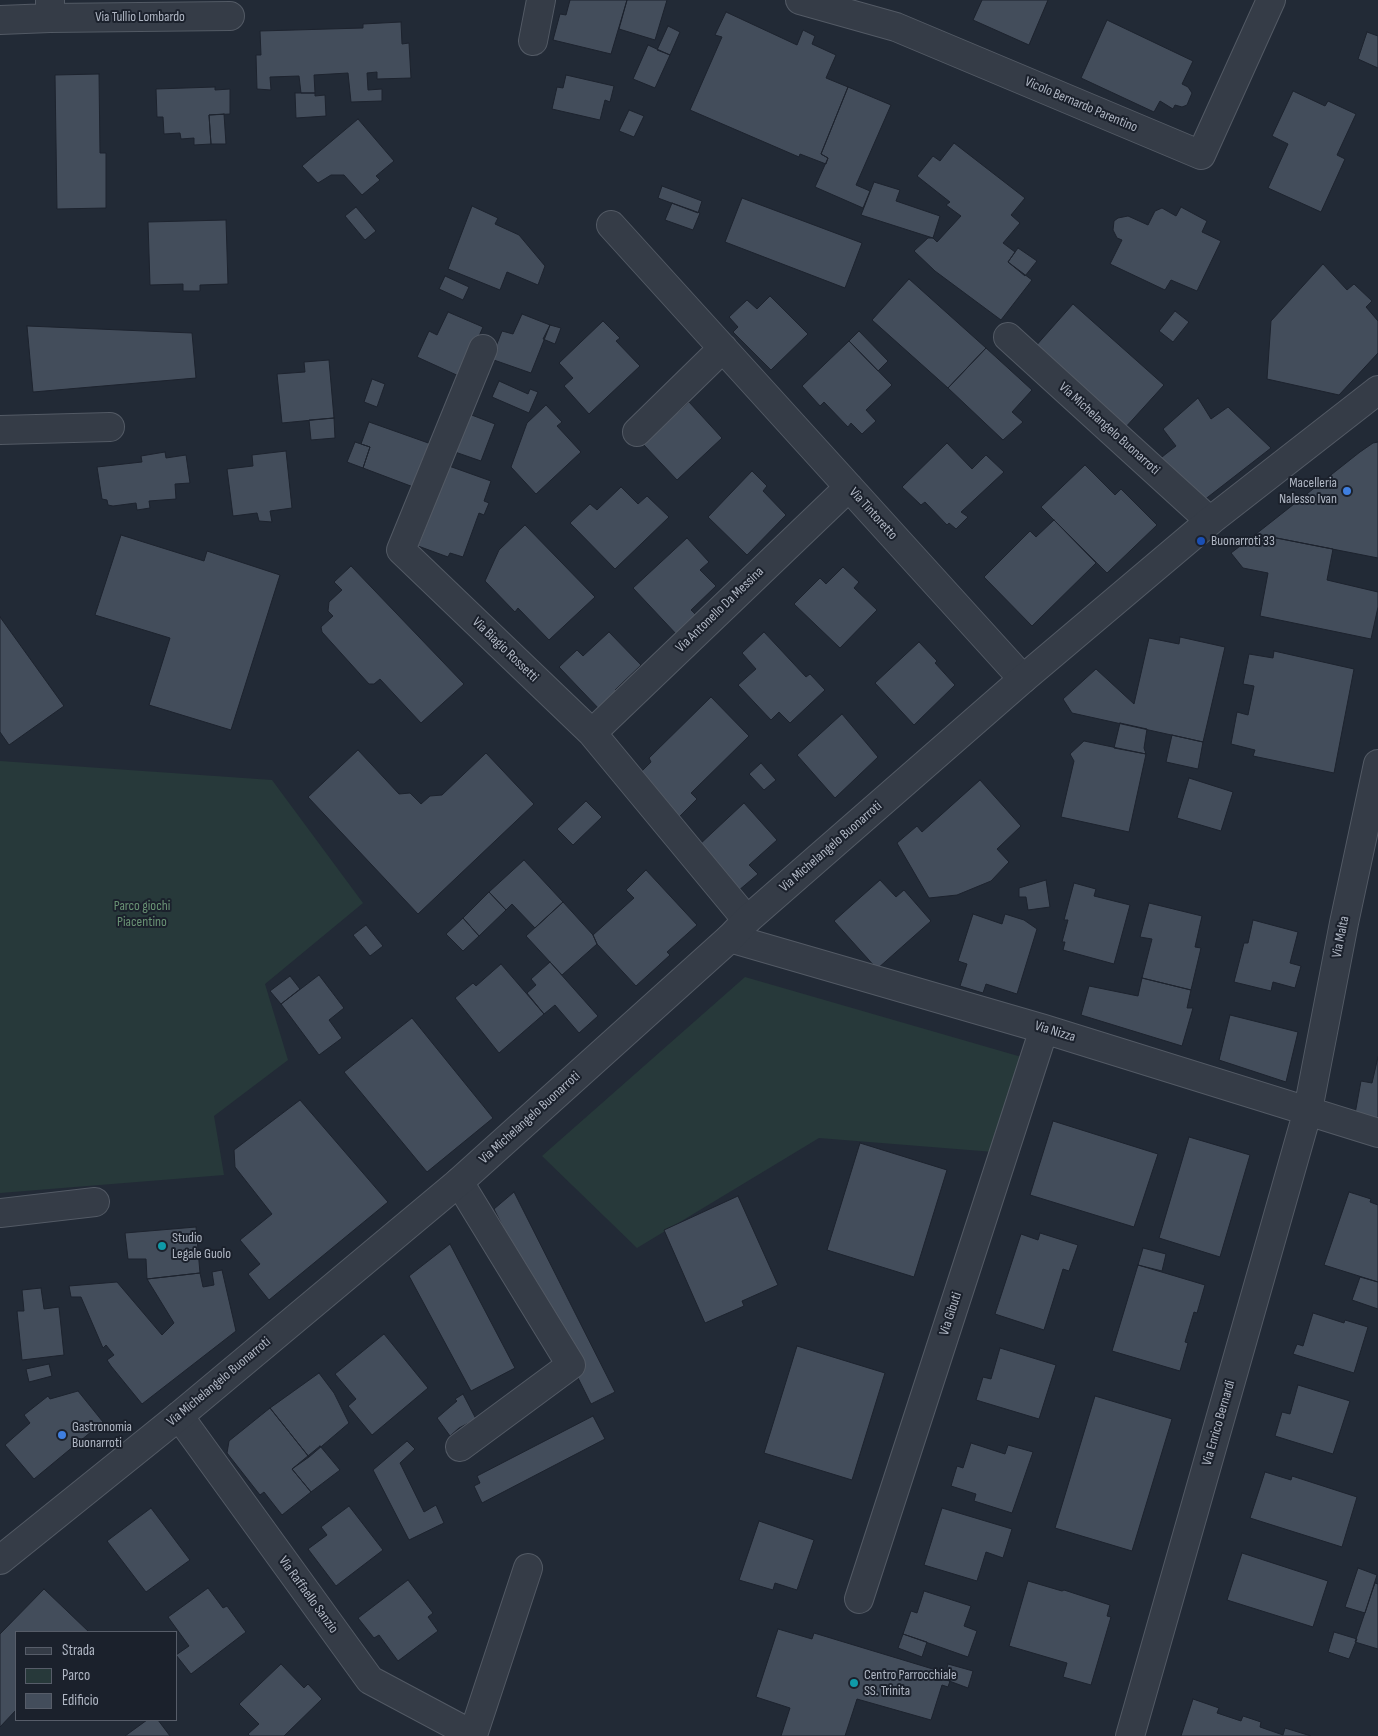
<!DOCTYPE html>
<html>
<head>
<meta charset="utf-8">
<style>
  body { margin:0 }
  #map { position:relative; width:1378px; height:1736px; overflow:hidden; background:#222a36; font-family:"Sofia Sans Condensed",sans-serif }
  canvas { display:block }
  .legend { position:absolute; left:15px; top:1631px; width:162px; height:90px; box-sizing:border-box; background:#1b212c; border:1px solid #575d69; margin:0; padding:6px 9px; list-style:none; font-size:15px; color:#b0b7c4 }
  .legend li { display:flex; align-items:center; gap:10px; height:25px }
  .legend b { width:25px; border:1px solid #575d69 }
</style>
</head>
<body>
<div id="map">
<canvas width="1378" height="1736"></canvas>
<ul class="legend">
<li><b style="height:6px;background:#353c47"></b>Strada</li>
<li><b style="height:14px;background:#27393a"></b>Parco</li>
<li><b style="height:14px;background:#434d5b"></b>Edificio</li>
</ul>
</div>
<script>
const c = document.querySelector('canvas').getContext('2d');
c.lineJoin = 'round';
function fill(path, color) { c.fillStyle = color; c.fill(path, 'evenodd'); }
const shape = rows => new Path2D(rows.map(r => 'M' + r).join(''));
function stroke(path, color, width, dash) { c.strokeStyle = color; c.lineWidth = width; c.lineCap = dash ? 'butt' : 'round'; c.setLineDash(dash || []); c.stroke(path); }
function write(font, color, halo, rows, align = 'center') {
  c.font = font + ' "Sofia Sans Condensed",sans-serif'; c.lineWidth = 4; c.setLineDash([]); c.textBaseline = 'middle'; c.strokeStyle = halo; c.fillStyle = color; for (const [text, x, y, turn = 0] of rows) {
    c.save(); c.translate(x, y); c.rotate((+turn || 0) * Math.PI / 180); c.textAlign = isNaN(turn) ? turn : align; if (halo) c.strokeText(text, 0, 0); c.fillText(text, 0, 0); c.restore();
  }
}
fill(shape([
  [0,761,272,780,363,903,265,984,288,1060,214,1116,224,1175,0,1193],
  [745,977,1032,1060,994,1152,819,1138,637,1248,542,1156]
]), '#27393a');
const building = shape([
  [570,0,627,0,611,54,553,40,560,14,566,15,570,0],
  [627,0,667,0,655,40,619,29,627,0],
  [982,0,1048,0,1029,45,973,20,982,0],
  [726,12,797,45,803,30,815,36,812,44,836,55,826,78,848,87,821,154,828,158,826,164,800,154,799,157,690,110,722,37,715,35,726,12],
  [1107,20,1193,61,1182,84,1188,87,1192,93,1187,105,1182,107,1175,105,1173,109,1160,101,1154,112,1081,78,1107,20],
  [401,22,402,44,409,43,411,78,377,79,377,72,367,73,368,90,382,89,382,101,351,102,348,73,314,75,315,93,301,93,299,76,270,77,271,90,257,89,256,55,261,55,260,31,363,28,363,24,401,22],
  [668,26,680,32,670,55,657,50,668,26],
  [1367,32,1378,36,1378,68,1358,59,1367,32],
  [648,45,670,55,655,88,633,79,648,45],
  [99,74,100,153,106,153,106,208,57,209,55,75,99,74],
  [566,75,614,86,610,102,605,100,600,120,552,109,557,87,563,88,566,75],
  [215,87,215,90,230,89,230,114,209,115,211,144,194,145,194,138,181,139,180,133,164,134,163,117,157,117,156,89,215,87],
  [848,87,891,105,856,185,870,191,863,208,815,187,828,158,821,154,848,87],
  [1293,91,1325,106,1328,101,1356,114,1337,155,1345,159,1321,212,1268,188,1288,144,1272,136,1293,91],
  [295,93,315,93,315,96,325,95,326,116,296,118,295,93],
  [629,110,644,116,634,137,619,131,629,110],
  [224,114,226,144,211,144,209,115,224,114],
  [358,119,394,161,376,176,380,180,362,195,344,175,331,175,318,183,302,166,358,119],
  [954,143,1025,198,1011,215,1020,223,1003,243,1015,252,1008,262,1032,280,1001,320,935,271,914,251,928,238,933,238,937,242,961,216,946,205,950,202,917,176,933,156,940,161,954,143],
  [874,182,900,190,896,201,940,216,933,238,861,215,874,182],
  [662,186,702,201,698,213,658,198,662,186],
  [742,198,862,243,845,288,725,242,742,198],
  [672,203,700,213,693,230,665,220,672,203],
  [472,206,498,218,495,224,519,235,545,266,538,285,507,272,500,290,448,269,472,206],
  [356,207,376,231,365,240,345,216,356,207],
  [1181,207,1207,221,1202,232,1221,241,1197,291,1171,280,1165,290,1110,264,1122,240,1117,238,1113,230,1114,221,1118,218,1128,216,1148,225,1155,211,1162,208,1176,216,1181,207],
  [226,220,228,284,200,285,200,291,183,291,183,284,150,285,148,222,226,220],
  [1018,248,1037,261,1025,276,1008,262,1018,248],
  [1323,264,1347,290,1354,284,1372,301,1366,307,1378,321,1378,353,1339,395,1267,379,1271,321,1323,264],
  [445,276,469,287,463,300,439,289,445,276],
  [909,279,986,348,948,388,872,320,909,279],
  [770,296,808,334,771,370,733,332,738,327,729,317,747,300,757,309,770,296],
  [1073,304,1164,385,1124,429,1034,348,1073,304],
  [1175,311,1189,322,1173,342,1159,331,1175,311],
  [448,312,483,327,461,377,417,357,429,331,437,335,448,312],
  [522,314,550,325,531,373,491,359,502,331,513,334,522,314],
  [603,321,620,338,616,341,640,366,589,414,564,386,573,378,559,363,603,321],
  [550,325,561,328,555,344,543,339,550,325],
  [27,326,192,333,196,378,33,392,27,326],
  [859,331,888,361,878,371,849,341,859,331],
  [849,341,892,385,866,410,876,421,862,434,851,423,848,427,824,402,820,406,802,386,849,341],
  [986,348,1032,390,1012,412,1023,422,1003,440,948,388,986,348],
  [329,360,334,418,282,423,277,374,305,372,304,362,329,360],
  [372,379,385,384,377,407,364,402,372,379],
  [499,381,528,394,530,389,538,392,529,413,492,397,499,381],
  [1198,398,1211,419,1228,407,1271,448,1199,504,1153,464,1176,446,1163,429,1198,398],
  [689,402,722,438,677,480,643,444,689,402],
  [546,405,562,422,557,426,581,452,536,494,511,467,527,423,546,405],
  [469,414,495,424,481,461,455,452,469,414],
  [334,418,335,438,311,440,309,420,334,418],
  [369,422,434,445,416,488,363,468,370,447,361,444,369,422],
  [355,442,370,447,363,468,347,462,355,442],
  [1378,442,1378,558,1256,534,1360,452,1373,443,1378,442],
  [947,443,972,469,986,455,1004,472,961,512,968,517,956,529,949,523,947,525,925,502,921,505,902,487,947,443],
  [286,451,292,508,270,511,272,522,259,521,257,513,233,516,227,469,253,466,252,455,286,451],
  [165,452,166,458,186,455,190,483,175,484,176,499,149,501,150,508,137,510,136,503,113,506,108,505,107,500,102,499,97,467,142,462,141,456,165,452],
  [1085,465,1115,495,1121,489,1157,525,1107,573,1041,507,1085,465],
  [449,466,491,481,484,501,489,503,484,515,479,513,463,557,450,553,448,557,418,546,449,466],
  [752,471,767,486,763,491,786,515,747,555,708,517,752,471],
  [621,487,638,504,647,496,669,517,615,569,570,523,590,504,597,510,621,487],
  [1054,520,1096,563,1032,626,984,577,1030,531,1036,537,1054,520],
  [525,525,595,597,549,640,518,608,515,612,485,581,499,550,525,525],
  [1256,534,1333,549,1327,580,1378,592,1378,607,1371,639,1260,616,1268,573,1243,568,1231,553,1256,534],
  [121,535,204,561,207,551,280,575,231,730,149,705,170,638,95,615,121,535],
  [687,538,709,562,700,570,716,586,691,610,698,617,678,636,633,588,687,538],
  [351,566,464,684,421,723,380,679,374,684,369,684,322,632,321,627,333,616,328,611,329,602,342,590,334,582,351,566],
  [843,567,859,582,854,588,877,610,840,648,794,604,820,578,826,584,843,567],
  [0,617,64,706,9,745,0,732,0,617],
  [609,632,641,665,615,690,620,695,602,712,559,667,577,650,583,656,609,632],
  [764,632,806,677,810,674,825,690,790,723,779,712,771,720,738,685,756,669,742,653,764,632],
  [1180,637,1225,647,1203,742,1072,713,1063,699,1096,669,1134,704,1149,638,1179,644,1180,637],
  [919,642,937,661,935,663,955,685,914,725,875,683,919,642],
  [1274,651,1354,669,1334,773,1253,756,1255,750,1231,744,1237,712,1248,715,1254,686,1243,684,1249,654,1273,658,1274,651],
  [711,697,749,736,691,793,697,799,678,818,638,775,651,762,649,758,711,697],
  [842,714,878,757,835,798,797,755,842,714],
  [1120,723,1147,729,1144,748,1146,754,1114,748,1120,723],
  [1172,735,1203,742,1198,769,1166,762,1172,735],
  [1084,741,1146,754,1129,832,1061,817,1074,761,1070,754,1084,741],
  [358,750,399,794,410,793,421,804,430,796,442,795,486,753,534,804,418,914,308,797,358,750],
  [761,763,776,780,764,790,749,774,761,763],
  [1189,778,1233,792,1221,831,1177,818,1189,778],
  [980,780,1021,826,997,849,1009,862,991,881,957,895,929,898,897,843,917,826,922,832,980,780],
  [586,801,602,817,573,845,557,829,586,801],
  [744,803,777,840,749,865,758,874,738,891,698,846,744,803],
  [524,860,563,902,535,928,512,904,506,910,489,892,524,860],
  [646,870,697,925,667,952,670,955,636,986,597,944,593,935,634,898,626,890,646,870],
  [880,880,896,897,904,890,931,921,877,969,834,921,880,880],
  [1046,880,1050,907,1028,910,1026,897,1019,897,1019,888,1046,880],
  [1074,883,1096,889,1094,896,1130,905,1114,964,1063,950,1065,942,1062,942,1068,920,1064,920,1074,883],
  [489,892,506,910,479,936,463,918,489,892],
  [563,902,593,935,597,944,562,975,526,936,563,902],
  [1149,903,1202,916,1195,947,1201,948,1191,990,1142,978,1152,939,1140,937,1149,903],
  [973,914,1002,924,1005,914,1024,920,1037,929,1017,994,986,984,983,993,960,986,967,964,958,961,973,914],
  [463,918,479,936,463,951,446,934,463,918],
  [1253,920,1298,932,1290,963,1301,966,1295,988,1273,982,1271,991,1234,982,1244,943,1248,943,1253,920],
  [366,925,383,946,370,956,353,935,366,925],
  [550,962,598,1016,579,1033,555,1005,544,1014,527,993,536,985,531,979,550,962],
  [501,964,544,1014,499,1053,455,998,473,983,476,986,501,964],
  [319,975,344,1008,329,1020,342,1038,319,1055,281,1004,319,975],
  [290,976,300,989,281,1004,270,991,290,976],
  [1142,978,1191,990,1187,1008,1193,1008,1182,1046,1081,1015,1089,986,1138,996,1142,978],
  [1230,1015,1298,1032,1286,1082,1219,1060,1230,1015],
  [412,1018,493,1118,427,1172,344,1072,412,1018],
  [1378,1057,1378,1119,1355,1114,1361,1081,1372,1083,1378,1057],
  [300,1100,388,1202,269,1300,248,1274,260,1264,240,1240,272,1214,235,1167,234,1150,300,1100],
  [1053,1121,1158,1154,1134,1227,1030,1195,1053,1121],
  [1189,1137,1250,1155,1220,1257,1159,1238,1189,1137],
  [860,1143,947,1170,914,1277,827,1250,860,1143],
  [514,1192,615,1392,591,1404,494,1209,514,1192],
  [1349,1192,1371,1199,1370,1202,1378,1205,1378,1282,1324,1265,1349,1192],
  [738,1196,778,1285,742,1301,744,1306,705,1323,664,1230,738,1196],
  [196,1227,200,1273,147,1279,146,1259,128,1259,125,1233,196,1227],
  [1040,1233,1078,1245,1069,1271,1063,1269,1044,1330,995,1314,1021,1234,1038,1240,1040,1233],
  [450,1244,515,1368,471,1391,409,1276,450,1244],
  [1143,1248,1166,1254,1162,1271,1138,1265,1143,1248],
  [1138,1265,1205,1285,1197,1313,1194,1312,1185,1342,1188,1343,1180,1371,1112,1351,1138,1265],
  [222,1270,236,1331,142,1404,111,1366,107,1360,114,1355,106,1345,103,1348,81,1297,71,1297,69,1286,117,1282,162,1335,174,1323,147,1279,200,1273,203,1287,214,1285,212,1272,222,1270],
  [1360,1277,1378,1282,1378,1309,1352,1300,1360,1277],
  [41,1288,44,1309,59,1307,64,1355,22,1360,17,1311,24,1311,22,1290,41,1288],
  [1313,1313,1344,1323,1345,1320,1368,1327,1354,1373,1293,1354,1297,1344,1303,1346,1313,1313],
  [384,1334,428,1388,372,1435,348,1406,356,1399,335,1374,384,1334],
  [797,1346,885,1373,852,1480,764,1453,797,1346],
  [1000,1348,1056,1365,1039,1419,976,1400,983,1377,991,1379,1000,1348],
  [49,1364,52,1376,29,1382,26,1369,49,1364],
  [319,1373,334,1393,349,1423,309,1457,270,1408,319,1373],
  [1298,1385,1350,1401,1333,1454,1275,1436,1282,1412,1290,1414,1298,1385],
  [78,1391,103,1422,34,1479,5,1445,30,1423,24,1415,48,1396,50,1399,78,1391],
  [463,1394,476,1419,459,1428,450,1436,437,1418,457,1401,455,1399,463,1394],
  [1095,1396,1172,1419,1132,1551,1055,1528,1095,1396],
  [270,1408,309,1457,292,1469,311,1492,282,1515,264,1492,260,1495,227,1453,229,1441,270,1408],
  [593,1416,605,1439,482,1503,474,1486,480,1483,477,1476,593,1416],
  [407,1441,415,1449,400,1463,424,1512,436,1505,444,1523,409,1540,373,1470,407,1441],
  [971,1443,1005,1454,1008,1445,1033,1452,1012,1513,974,1501,976,1494,951,1486,957,1466,963,1468,971,1443],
  [320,1446,340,1470,311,1492,292,1469,320,1446],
  [1265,1472,1291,1480,1292,1476,1357,1497,1342,1547,1250,1518,1265,1472],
  [349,1506,383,1550,336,1586,308,1549,327,1535,321,1527,349,1506],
  [151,1508,190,1560,146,1592,107,1541,151,1508],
  [942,1508,1012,1529,1003,1558,986,1552,977,1581,924,1565,942,1508],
  [759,1521,814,1540,797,1590,775,1583,773,1590,739,1580,759,1521],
  [1242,1553,1328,1581,1313,1627,1227,1600,1242,1553],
  [1358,1568,1377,1575,1365,1613,1345,1607,1358,1568],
  [408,1580,433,1613,428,1617,438,1631,398,1661,379,1635,374,1638,358,1618,408,1580],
  [1028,1581,1062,1591,1064,1590,1110,1605,1107,1616,1111,1617,1091,1685,1063,1677,1067,1663,1009,1646,1028,1581],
  [1375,1583,1378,1584,1378,1649,1355,1642,1375,1583],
  [208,1588,223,1608,227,1606,246,1632,191,1674,176,1655,189,1646,168,1617,208,1588],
  [44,1589,89,1632,16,1632,16,1710,0,1727,0,1634,44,1589],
  [924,1591,971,1606,964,1626,977,1631,968,1657,903,1634,911,1611,917,1613,924,1591],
  [778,1629,812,1639,814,1633,946,1673,944,1679,950,1681,948,1687,942,1685,931,1720,857,1699,845,1736,781,1736,790,1708,756,1697,778,1629],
  [1334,1632,1357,1639,1349,1659,1328,1652,1334,1632],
  [903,1634,927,1642,922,1657,898,1648,903,1634],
  [281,1664,304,1688,308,1684,322,1699,284,1736,250,1736,248,1734,259,1724,239,1704,281,1664],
  [948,1664,973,1671,968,1688,944,1679,948,1664],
  [1193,1699,1219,1708,1217,1713,1241,1721,1243,1716,1261,1722,1260,1727,1283,1735,1285,1728,1311,1736,1181,1736,1193,1699],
  [147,1720,158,1720,170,1736,125,1736,147,1720]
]);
fill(building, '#434d5b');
stroke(building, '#1d232e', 1);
const minor = shape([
  [800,0,896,27,1201,155,1271,0],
  [50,18,230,16],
  [0,20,50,18,50,0],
  [533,41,541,0],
  [611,225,1023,679],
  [1008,337,1210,521],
  [483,349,401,550,592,733,747,920],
  [0,430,110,427],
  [637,432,723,348],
  [592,733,849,487],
  [730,938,1044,1029,1378,1133],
  [459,1182,571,1365,460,1447],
  [0,1213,95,1202],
  [179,1416,370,1680,473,1735,528,1568],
  [859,1599,1044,1029],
  [1130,1736,1308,1110,1344,923,1378,764]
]);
const tertiary = shape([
  [0,1560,179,1416,459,1182,730,938,747,920,1023,679,1210,521,1378,390]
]);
stroke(minor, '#535a65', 30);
stroke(tertiary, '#535a65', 30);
stroke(minor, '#353c47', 28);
stroke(tertiary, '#353c47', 28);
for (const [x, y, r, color] of [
  [1347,491,5,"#3f7fe0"],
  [1201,541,5,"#1a4fb4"],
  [162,1246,5,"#0f9aa8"],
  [62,1435,5,"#3f7fe0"],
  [854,1683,5,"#0f9aa8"]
]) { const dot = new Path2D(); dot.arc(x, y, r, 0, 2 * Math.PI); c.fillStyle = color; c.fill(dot); stroke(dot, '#1b212c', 2); }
write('14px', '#b0b7c4', '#1b212c', [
  ["Via Tullio Lombardo",140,17],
  ["Vicolo Bernardo Parentino",1081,105,23],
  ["Via Michelangelo Buonarroti",1109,429,42],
  ["Via Tintoretto",873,514,48],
  ["Via Antonello Da Messina",720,610,-44],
  ["Via Biagio Rossetti",505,650,44],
  ["Via Michelangelo Buonarroti",831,847,-41],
  ["Via Malta",1341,937,-79],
  ["Via Nizza",1055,1032,17],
  ["Via Michelangelo Buonarroti",530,1118,-42],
  ["Via Gibuti",951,1314,-72],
  ["Via Michelangelo Buonarroti",219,1382,-40],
  ["Via Enrico Bernardi",1219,1423,-74],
  ["Via Raffaello Sanzio",308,1595,54]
]);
write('14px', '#b0b7c4', '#1b212c', [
  ["Macelleria",1337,483,"right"],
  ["Nalesso Ivan",1337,499,"right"],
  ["Buonarroti 33",1211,541],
  ["Studio",172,1238],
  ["Legale Guolo",172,1254],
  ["Gastronomia",72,1427],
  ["Buonarroti",72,1443],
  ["Centro Parrocchiale",864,1675],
  ["SS. Trinita",864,1691]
], 'left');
write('14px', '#699274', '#1b212c', [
  ["Parco giochi",142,906],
  ["Piacentino",142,922]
]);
</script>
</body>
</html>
